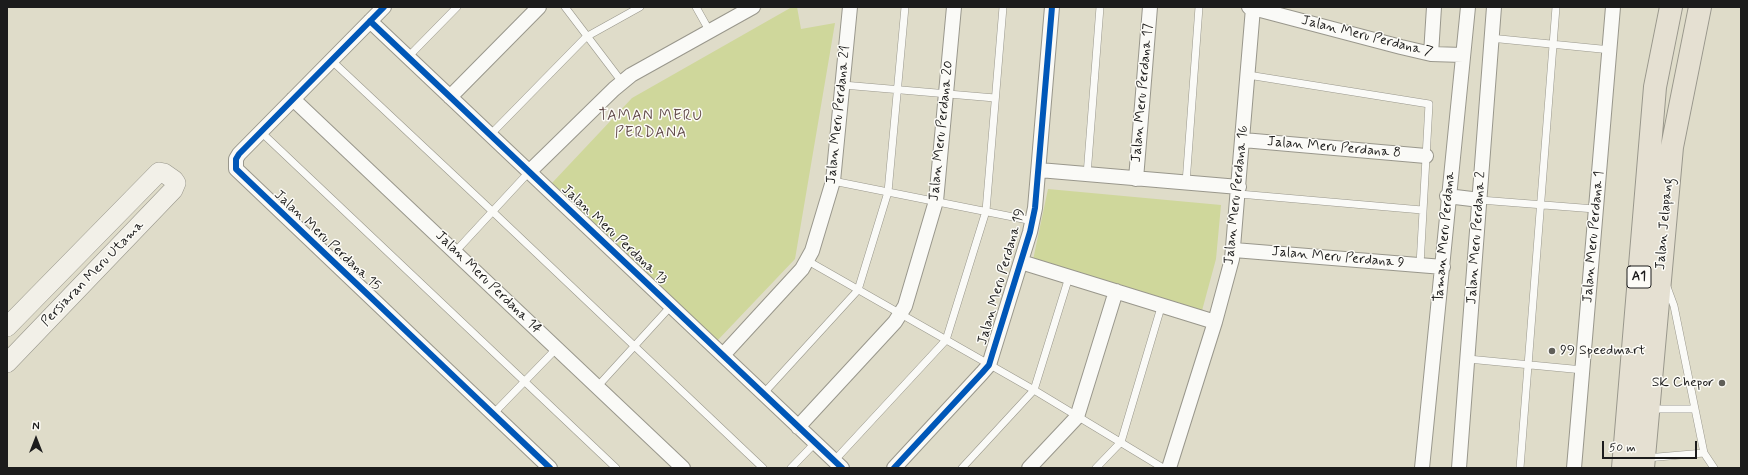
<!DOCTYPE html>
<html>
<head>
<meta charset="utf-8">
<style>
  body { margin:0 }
  #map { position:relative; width:1748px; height:475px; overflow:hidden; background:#dfdcc9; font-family:Mynerve,sans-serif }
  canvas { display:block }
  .frame { position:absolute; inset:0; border:8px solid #1c1c1c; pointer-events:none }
  .north { position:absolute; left:16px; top:419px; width:40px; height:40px; -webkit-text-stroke:3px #fdfcf7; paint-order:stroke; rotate:0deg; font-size:11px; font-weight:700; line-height:16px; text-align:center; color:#1c1c1c }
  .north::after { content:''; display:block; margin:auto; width:14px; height:18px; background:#1c1c1c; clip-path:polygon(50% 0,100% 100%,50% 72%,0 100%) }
  .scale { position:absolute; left:1602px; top:441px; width:95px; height:18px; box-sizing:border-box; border:2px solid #1c1c1c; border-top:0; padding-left:5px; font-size:12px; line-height:14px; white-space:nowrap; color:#1c1c1c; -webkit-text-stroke:3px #fdfcf7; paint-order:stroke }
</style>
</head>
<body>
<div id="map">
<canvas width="1748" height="475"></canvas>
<div class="frame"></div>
<div class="north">N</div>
<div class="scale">50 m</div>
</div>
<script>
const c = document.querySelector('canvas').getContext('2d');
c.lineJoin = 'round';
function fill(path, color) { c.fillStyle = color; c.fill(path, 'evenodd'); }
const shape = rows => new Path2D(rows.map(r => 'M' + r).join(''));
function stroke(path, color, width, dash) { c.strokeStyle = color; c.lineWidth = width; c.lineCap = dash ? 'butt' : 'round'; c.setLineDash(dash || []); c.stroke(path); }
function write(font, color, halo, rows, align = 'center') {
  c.font = font + ' Mynerve,sans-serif'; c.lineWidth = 3; c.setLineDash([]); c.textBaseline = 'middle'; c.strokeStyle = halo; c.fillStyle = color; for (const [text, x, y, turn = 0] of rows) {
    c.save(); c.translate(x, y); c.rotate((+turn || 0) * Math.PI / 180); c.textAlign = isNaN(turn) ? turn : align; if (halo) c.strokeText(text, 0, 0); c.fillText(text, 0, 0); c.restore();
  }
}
fill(shape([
  [792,7,797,7,801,29,835,23,795,259,716,342,552,183,632,98],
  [1048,189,1221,205,1216,259,1200,318,1033,260]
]), '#cfd79b');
const service = shape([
  [565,7,622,82],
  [696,7,710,32],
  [1490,38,1611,50],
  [408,57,457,7],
  [331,60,492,211,763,468],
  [1248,75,1429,104,1420,265],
  [843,85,995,98],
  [261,132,616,468],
  [490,135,586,37,640,7],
  [1087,175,1100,7],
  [833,181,1033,221],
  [1186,183,1199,7],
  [1239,194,1422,210],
  [1480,200,1595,209],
  [455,252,529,172],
  [808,261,1034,390,1163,468],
  [1667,287,1674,306,1704,453,1714,468],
  [1468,359,1583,370],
  [597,387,671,306],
  [763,394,858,290,888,192,905,7],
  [1650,409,1694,409],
  [493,414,556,349],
  [1646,458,1704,453],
  [834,461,946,340,986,211,1003,7],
  [791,468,815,443],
  [962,468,1034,390,1069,277],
  [1096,468,1121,442,1162,304],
  [1520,468,1556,7]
]);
const minor = shape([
  [384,7,239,154,236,159,236,169,550,468],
  [1249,7,1401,47,1431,54,1463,55],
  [370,21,842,468],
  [1431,54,1434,7],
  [450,97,539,7],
  [293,99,683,468],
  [1243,140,1426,156],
  [1039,170,1239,187],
  [529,172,614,89,631,75,753,7],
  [1136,179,1150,7],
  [1447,196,1480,200],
  [1234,250,1443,267],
  [1021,262,1215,322],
  [723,355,802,269,812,251,833,181,850,7],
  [798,427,895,322,905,306,936,201,954,7],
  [894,468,982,373,989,365,992,355,1030,232,1035,208,1052,7],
  [1029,468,1077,417,1116,291],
  [1169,468,1215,322,1232,259,1253,8],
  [1422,468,1468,7],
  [1459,468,1494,7],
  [1574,468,1613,7]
]);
const secondary = shape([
  [7,327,159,172,164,173,174,180,176,183,173,190,7,363]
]);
const primary = shape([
  [1623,468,1655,87,1671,7],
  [1643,468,1672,147,1700,7]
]);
stroke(service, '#99978c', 8);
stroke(minor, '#99978c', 16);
stroke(secondary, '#99978c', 20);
stroke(primary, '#99978c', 24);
stroke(service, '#fafaf7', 7);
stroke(minor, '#fafaf7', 14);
stroke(secondary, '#f2f0e8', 19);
stroke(primary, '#e5e0d2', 22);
stroke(shape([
  [384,7,239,154,236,159,236,169,550,468],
  [370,21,842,468],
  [894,468,982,373,989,365,992,355,1030,232,1035,208,1052,7]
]), '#0057b8', 6);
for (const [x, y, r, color] of [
  [1552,351,4,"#605f59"],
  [1722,383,4,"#605f59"]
]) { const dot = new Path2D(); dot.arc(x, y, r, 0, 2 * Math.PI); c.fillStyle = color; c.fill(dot); stroke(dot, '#fdfcf7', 1.5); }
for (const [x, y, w] of [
  [1639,277,24]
]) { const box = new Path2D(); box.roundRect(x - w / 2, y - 11, w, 22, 3); c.fillStyle = '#fdfcf7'; c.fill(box); stroke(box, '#1c1c1c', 1); }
write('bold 13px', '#1c1c1c', null, [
  ["A1",1639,277]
]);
write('14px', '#1c1c1c', '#fdfcf7', [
  ["Jalan Meru Perdana 7",1367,37,14],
  ["Jalan Meru Perdana 17",1143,93,-85],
  ["Jalan Meru Perdana 21",839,115,-84],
  ["Jalan Meru Perdana 20",942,131,-84],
  ["Jalan Meru Perdana 8",1334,148,5],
  ["Jalan Meru Perdana 16",1237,195,-84],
  ["Jalan Jelapang",1665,224,-85],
  ["Jalan Meru Perdana 13",614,235,43],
  ["Taman Meru Perdana",1445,237,-85],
  ["Jalan Meru Perdana 1",1594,237,-85],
  ["Jalan Meru Perdana 2",1477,238,-86],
  ["Jalan Meru Perdana 15",327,241,43],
  ["Jalan Meru Perdana 9",1338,258,5],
  ["Persiaran Meru Utama",93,274,-46],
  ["Jalan Meru Perdana 19",1002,277,-74],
  ["Jalan Meru Perdana 14",488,283,44]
]);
write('14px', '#1c1c1c', '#fdfcf7', [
  ["99 Speedmart",1560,351],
  ["SK Chepor",1714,383,"right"]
], 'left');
c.letterSpacing = '1px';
write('15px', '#634c4b', '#fdfcf7', [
  ["TAMAN MERU",651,117],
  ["PERDANA",651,134]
]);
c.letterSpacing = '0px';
</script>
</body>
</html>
